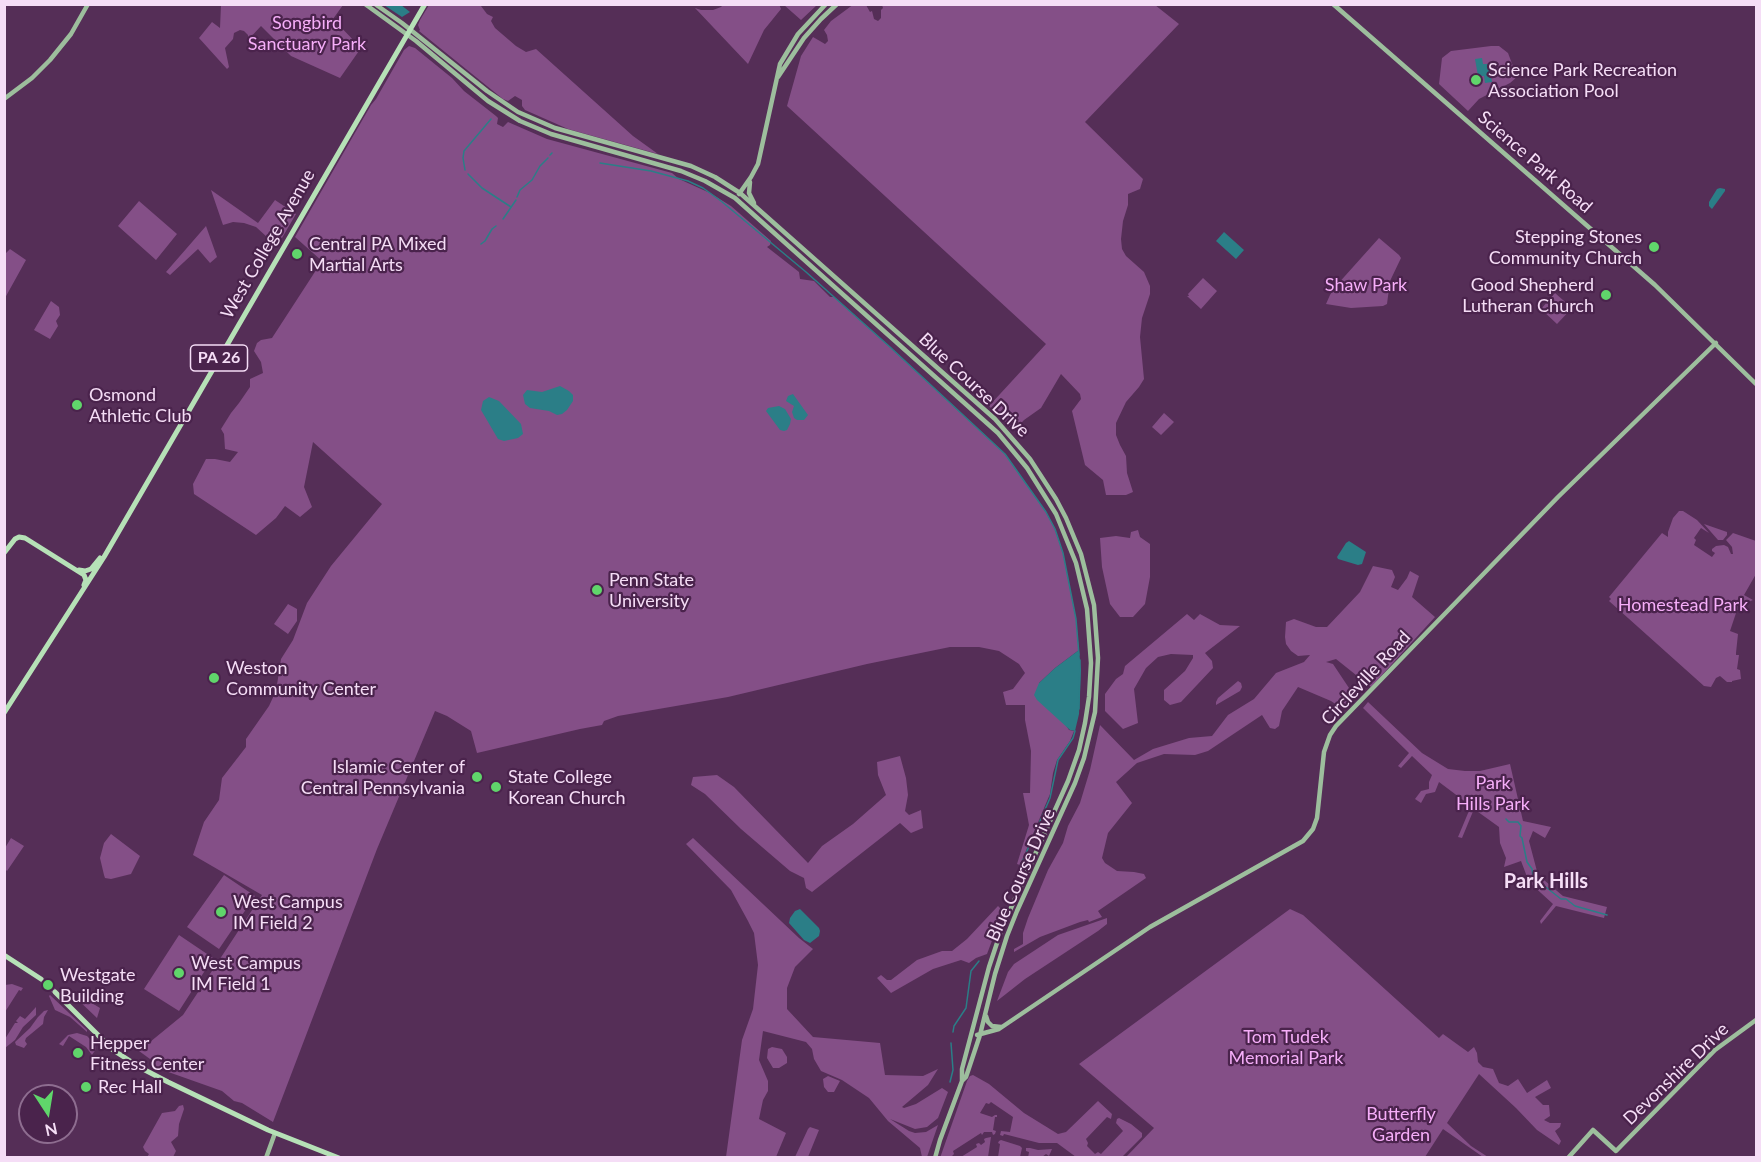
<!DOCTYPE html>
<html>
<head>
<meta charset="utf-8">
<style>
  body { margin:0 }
  #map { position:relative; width:1761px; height:1162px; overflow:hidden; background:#552e57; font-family:Lato,sans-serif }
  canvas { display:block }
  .frame { position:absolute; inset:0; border:6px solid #f5ddf6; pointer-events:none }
  .north { position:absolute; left:18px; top:1084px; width:60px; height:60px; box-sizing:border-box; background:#4a234c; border:2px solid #8e6d90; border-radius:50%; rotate:168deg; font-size:16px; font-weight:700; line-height:24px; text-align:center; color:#f5ddf6 }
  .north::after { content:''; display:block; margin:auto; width:21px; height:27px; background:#60d56b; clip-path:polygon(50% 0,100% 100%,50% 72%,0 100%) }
</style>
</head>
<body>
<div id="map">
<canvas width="1761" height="1162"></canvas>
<div class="frame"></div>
<div class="north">N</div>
</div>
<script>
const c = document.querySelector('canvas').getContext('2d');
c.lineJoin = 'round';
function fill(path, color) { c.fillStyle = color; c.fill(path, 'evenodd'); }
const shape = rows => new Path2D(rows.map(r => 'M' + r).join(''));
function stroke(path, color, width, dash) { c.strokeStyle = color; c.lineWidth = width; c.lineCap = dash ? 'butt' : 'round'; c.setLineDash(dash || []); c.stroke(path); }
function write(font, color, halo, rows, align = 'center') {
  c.font = font + ' Lato,sans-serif'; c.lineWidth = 4.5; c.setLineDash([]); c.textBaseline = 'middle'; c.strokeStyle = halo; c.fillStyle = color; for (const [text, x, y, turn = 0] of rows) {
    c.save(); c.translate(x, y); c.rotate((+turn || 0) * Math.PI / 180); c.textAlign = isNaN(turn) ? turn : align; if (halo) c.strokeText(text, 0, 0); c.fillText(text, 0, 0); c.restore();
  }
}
fill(shape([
  [779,4,781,9,764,30,748,64,695,8,701,10,713,10,721,7,723,5],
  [854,4,866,5,870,12,872,11,874,19,878,21,881,18,881,10,883,8,882,5,1155,5,1179,24,1085,122,1143,179,1140,189,1128,194,1128,205,1123,221,1121,239,1122,249,1126,256,1144,272,1150,286,1150,294,1142,318,1140,337,1144,379,1139,387,1126,402,1116,423,1116,435,1120,445,1126,456,1127,473,1133,492,1126,495,1106,495,1103,480,1085,465,1072,411,1081,399,1080,394,1061,374,1041,408,1024,420,1014,431,989,406,1046,344,787,106,801,56,813,37,825,44,828,41,827,35,824,30,831,21],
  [221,5,343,5,333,19,361,48,340,78,291,56,261,26,248,40,248,35,244,31,240,30,234,33,233,39,225,48,229,67,227,69,199,38,212,22,220,28],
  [429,5,482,5,481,6,487,14,493,17,491,21,495,28,516,46,526,52,536,49,633,136,658,154,568,129,525,110,522,106,522,100,515,96,508,101,503,99,419,31,420,30,418,25,420,20],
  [784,5,817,5,801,20],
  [409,46,415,48,452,78,464,91,496,116,498,118,497,124,503,127,508,122,547,139,672,173,679,179,710,193,731,206,771,241,770,245,767,247,799,272,800,279,814,281,830,297,834,297,890,347,1005,454,1046,512,1055,529,1063,553,1076,619,1079,650,1055,668,1039,683,1069,730,1074,731,1070,741,1057,760,1053,773,1050,794,1020,865,1017,864,1029,825,1023,793,1030,793,1031,751,1025,720,1025,705,1006,705,1003,692,1013,689,1025,673,1019,664,999,651,979,647,950,647,867,664,728,697,618,716,604,721,602,725,580,729,477,753,471,731,447,716,435,711,377,849,273,1122,242,1103,234,1101,222,1091,157,1068,150,1059,139,1051,183,1015,262,895,193,855,204,822,219,800,222,778,246,747,246,739,269,706,276,691,281,659,293,640,307,603,331,566,382,504,313,442,304,487,312,507,300,517,285,506,276,518,256,535,194,494,193,484,206,459,215,459,230,462,238,452,225,449,224,434,221,429,231,413,239,403,250,387,250,379,263,373,261,362,254,351,257,343,261,340,272,338,322,261,295,237,371,105,376,99,404,50],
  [1491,46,1499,46,1508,53,1517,77,1510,83,1479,99,1468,111,1439,84,1442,58,1451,51],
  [211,190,258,223,275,200,296,214,282,238,271,231,267,237,256,227,244,223,233,222,223,225],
  [139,201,177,234,156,260,118,226],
  [206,226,217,257,210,263,198,249,170,275,166,272],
  [1379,238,1399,255,1401,258,1390,281,1387,304,1383,306,1351,308,1326,304,1330,295,1336,286],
  [10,249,26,260,5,298,5,254],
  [1203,278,1217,291,1201,309,1187,296,1189,296,1188,294],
  [1555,293,1572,308,1557,324,1541,309],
  [51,301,59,307,60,315,56,321,58,326,50,339,34,330],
  [1164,413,1174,422,1161,435,1152,427],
  [1679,511,1683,511,1697,520,1709,533,1701,528,1694,538,1696,540,1694,545,1712,557,1715,553,1712,551,1712,549,1716,546,1724,545,1728,547,1731,554,1733,554,1732,547,1726,540,1733,533,1756,541,1756,574,1744,595,1753,600,1746,603,1740,610,1737,610,1730,631,1738,634,1736,653,1736,655,1739,655,1737,669,1740,670,1741,679,1732,681,1732,682,1727,682,1720,676,1716,678,1711,687,1704,686,1609,601,1611,599,1609,597,1662,533,1668,537,1668,532,1673,518],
  [1704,524,1727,532,1727,535,1723,540,1718,540],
  [1138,530,1140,537,1150,544,1150,577,1145,604,1133,617,1120,617,1110,604,1102,567,1100,538,1116,536,1130,538,1131,532],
  [1373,566,1392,570,1395,577,1391,587,1398,590,1407,578,1410,571,1419,576,1412,597,1435,617,1371,687,1336,659,1326,662,1333,664,1351,691,1347,704,1341,710,1340,707,1331,701,1298,687,1282,711,1279,726,1275,729,1270,728,1262,715,1208,751,1195,755,1164,754,1137,763,1116,782,1132,803,1108,833,1102,858,1105,863,1117,871,1134,872,1144,874,1146,878,1098,911,1102,917,1089,922,1088,920,1080,922,1040,937,1014,952,1014,949,1023,944,1023,933,1028,918,1048,870,1063,843,1068,826,1080,803,1090,770,1100,725,1134,760,1153,749,1189,738,1212,736,1228,715,1254,699,1276,673,1304,662,1310,655,1298,656,1291,651,1286,644,1285,637,1286,622,1294,619,1316,627,1327,627,1360,592],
  [288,604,297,609,297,621,288,634,274,624],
  [1187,614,1194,620,1200,614,1220,625,1240,626,1205,653,1212,661,1213,668,1181,702,1170,705,1164,700,1164,690,1185,671,1193,658,1193,655,1171,654,1158,657,1146,668,1134,689,1138,723,1123,729,1105,711,1105,694,1116,679,1123,674,1125,666],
  [1238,681,1241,683,1242,687,1240,691,1216,705,1216,702,1218,698],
  [1368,702,1422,753,1448,769,1465,771,1480,771,1510,764,1523,821,1551,827,1545,838,1533,831,1529,841,1538,875,1563,896,1607,907,1604,918,1556,906,1541,924,1540,921,1553,904,1529,882,1521,861,1504,867,1506,858,1500,843,1499,827,1474,809,1462,838,1458,837,1471,806,1439,782,1435,792,1426,794,1421,803,1415,799,1421,791,1429,789,1429,782,1432,775,1412,756,1401,768,1398,766,1409,753,1363,708],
  [900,756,906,778,908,795,905,811,909,815,921,810,923,828,911,833,900,823,812,892,806,888,804,878,790,871,741,829,705,794,691,785,693,777,717,775,734,787,808,863,822,846,853,824,886,795,878,775,877,762],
  [111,834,140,856,131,874,111,879,105,878,104,875,100,858,104,843],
  [11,838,24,846,7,871,5,869,5,848],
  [693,838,799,938,813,949,795,967,787,988,787,1009,813,1037,880,1043,885,1075,923,1076,938,1069,928,1085,902,1107,904,1108,916,1104,942,1088,948,1092,938,1118,927,1127,915,1129,890,1119,909,1131,915,1133,926,1132,938,1125,927,1157,922,1157,920,1148,888,1121,869,1098,842,1080,821,1071,814,1059,812,1049,806,1042,763,1031,759,1060,768,1081,768,1091,763,1100,759,1119,786,1133,776,1157,726,1157,742,1040,753,1009,758,965,754,933,748,921,731,890,686,844],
  [224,875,255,896,219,949,187,927],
  [998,906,1003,911,987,954,976,958,969,963,961,960,933,969,891,993,877,978,881,975,887,980,891,980,917,960,942,951,952,951,967,939],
  [1290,909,1303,915,1439,1038,1443,1034,1468,1052,1474,1047,1477,1053,1478,1062,1483,1067,1493,1069,1499,1083,1508,1086,1518,1079,1527,1093,1547,1080,1551,1088,1535,1097,1543,1105,1549,1105,1550,1116,1544,1120,1550,1123,1561,1123,1560,1127,1555,1131,1561,1141,1559,1145,1537,1130,1516,1108,1479,1074,1447,1123,1471,1146,1488,1157,1483,1157,1443,1129,1425,1157,1126,1157,1154,1128,1079,1064],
  [1107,918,1107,924,1098,931,1025,979,997,1001,1008,972,1014,964,1058,935],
  [179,935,213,958,179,1011,144,989],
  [12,984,23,988,21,991,19,990,5,1012,5,985],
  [77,994,100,1008,97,1018,75,997],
  [50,995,87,1030,87,1032,70,1017,55,1010,49,996],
  [36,1007,36,1015,23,1027,15,1040,5,1048,5,1039,15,1023,18,1023,16,1021,20,1016,25,1019],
  [48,1010,44,1017,43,1024,26,1038,25,1041,27,1044,24,1048,16,1045,15,1042,30,1028,38,1017,44,1011],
  [77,1033,87,1036,96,1045,96,1049,92,1055,86,1047,69,1036,63,1046,59,1044,68,1035],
  [772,1047,782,1049,787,1057,787,1063,779,1068,773,1068,767,1058,768,1049],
  [973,1075,989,1084,1024,1113,1058,1134,1066,1132,1098,1101,1112,1114,1111,1119,1107,1117,1086,1139,1088,1143,1087,1146,1095,1154,1098,1152,1101,1154,1123,1131,1116,1123,1117,1119,1119,1118,1131,1124,1142,1133,1142,1137,1122,1157,1076,1157,1057,1143,1039,1143,1004,1134,1003,1136,1000,1135,1001,1131,1010,1132,1013,1117,991,1102,989,1104,986,1103,980,1113,992,1117,995,1115,997,1115,997,1117,995,1117,993,1130,996,1131,995,1134,993,1135,992,1132,984,1132,982,1135,981,1133,953,1151,954,1154,951,1157,940,1158,967,1081,970,1076],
  [828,1076,840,1081,834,1092,828,1092,824,1087,823,1079],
  [183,1105,184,1109,179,1124,178,1136,171,1142,176,1151,173,1157,147,1157,149,1154,145,1151,143,1147,162,1113,175,1111,179,1106],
  [810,1127,819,1130,808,1157,795,1157,808,1129],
  [991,1137,988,1157,961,1157,977,1147,976,1144,979,1143,981,1145,985,1142,984,1139,986,1138],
  [1001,1140,1020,1146,1022,1148,1020,1157,998,1157,1000,1144,998,1143,999,1141],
  [1026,1148,1030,1148,1038,1150,1052,1149,1049,1156,1046,1154,1042,1157,1028,1158,1029,1152,1026,1151]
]), '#844f87');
fill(shape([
  [384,5,401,5,410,12,402,17],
  [1482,58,1483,64,1489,64,1492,82,1485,83,1484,76,1478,76,1475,59],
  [1720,188,1725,189,1725,191,1712,209,1709,206,1709,202,1717,189],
  [1224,232,1244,250,1236,259,1216,241],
  [560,386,569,391,573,395,573,401,567,410,562,414,557,415,549,411,530,408,525,404,523,395,527,390,542,392],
  [793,394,808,415,804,420,797,420,794,418,792,412,794,406,786,401,788,396],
  [489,397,499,401,521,424,523,434,518,438,504,441,498,439,481,410,483,401],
  [779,406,785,409,791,419,790,424,787,430,784,431,780,430,766,411,768,408],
  [1349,541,1366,552,1362,564,1358,565,1338,559,1337,557,1346,543],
  [1079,650,1081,670,1079,714,1075,731,1070,730,1037,700,1034,695,1039,683,1055,668],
  [800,909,819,928,820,931,819,936,810,943,804,940,789,923,790,918,795,911]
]), '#2b7e87');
stroke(shape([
  [550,155,552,153],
  [600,163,651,171,688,181,703,188,721,201,806,272,890,347,1005,454,1046,512,1055,529,1063,553,1076,619,1079,655],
  [465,170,463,158,464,151,491,119],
  [468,174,482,188,511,207],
  [517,197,520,190,532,180,540,166,548,158],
  [503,219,516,200],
  [481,244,485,241,492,229,496,226],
  [1079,709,1080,660],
  [1506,819,1509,822,1518,822,1521,826,1520,836,1522,838,1527,862,1532,869,1533,877,1561,899,1566,899,1575,906,1607,915],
  [1020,867,1050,798,1058,760,1073,738,1075,731],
  [953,1032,954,1026,966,1008,971,971,979,961],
  [950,1082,953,1070,951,1043]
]), '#2b7e87', 1.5);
stroke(shape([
  [41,979,55,992]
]), '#6d486f', 5, [5, 2.5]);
stroke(shape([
  [365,4,416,41,488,101,520,121,551,134,681,171,705,181,735,198,998,433,1027,468,1056,514,1076,563,1087,609,1091,663,1089,697,1085,723,1079,750,1068,781,1002,928,989,967,962,1069,962,1081,940,1140,935,1158],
  [375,4,402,23,487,91,518,112,555,128,691,166,715,177,740,193,995,419,1030,459,1056,499,1066,518,1081,554,1094,605,1098,658,1095,712,1084,758,1075,783,1017,911,1007,936,995,974,980,1035,966,1077,962,1081],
  [1333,4,1655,285,1756,384],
  [778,77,804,38,821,19,837,4],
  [4,99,32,78,50,60,71,34,88,4],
  [750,182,749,193,754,203],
  [739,194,751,177,758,164,780,64,798,34,826,4],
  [986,1016,988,1022,992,1026,1001,1027],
  [977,1035,999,1029,1150,927,1303,841,1313,829,1317,818,1324,752,1330,735,1336,726,1558,497,1716,343],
  [266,1158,275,1133],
  [1568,1158,1593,1130,1616,1151,1715,1050,1756,1020]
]), '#9dbe9d', 4.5);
stroke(shape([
  [4,553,15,539,19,537,25,538,84,575,86,580,84,585],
  [79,570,85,571,91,569,100,558],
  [4,713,104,557,425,4],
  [4,955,41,979],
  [55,992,113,1050,141,1068,168,1082,268,1130,339,1158]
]), '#b6e1b7', 5);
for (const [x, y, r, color] of [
  [1476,80,6,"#60d56b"],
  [1654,247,6,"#60d56b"],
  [297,254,6,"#60d56b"],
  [1606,295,6,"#60d56b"],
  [77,405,6,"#60d56b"],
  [597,590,6,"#60d56b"],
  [214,678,6,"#60d56b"],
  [477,777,6,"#60d56b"],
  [496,787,6,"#60d56b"],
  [221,912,6,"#60d56b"],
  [179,973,6,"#60d56b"],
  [48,985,6,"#60d56b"],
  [78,1053,6,"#60d56b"],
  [86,1087,6,"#60d56b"]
]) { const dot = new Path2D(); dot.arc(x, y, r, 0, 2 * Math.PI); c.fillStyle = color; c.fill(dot); stroke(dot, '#4a234c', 2); }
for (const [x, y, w] of [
  [219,358,57]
]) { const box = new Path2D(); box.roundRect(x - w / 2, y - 13, w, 26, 4.5); c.fillStyle = '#4a234c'; c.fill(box); stroke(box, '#f5ddf6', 1.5); }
write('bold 16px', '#f5ddf6', null, [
  ["PA 26",219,358]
]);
write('18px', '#f6aef9', '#4a234c', [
  ["Songbird",307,23],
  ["Sanctuary Park",307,44],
  ["Shaw Park",1366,285],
  ["Homestead Park",1683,605],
  ["Park",1493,783],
  ["Hills Park",1493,804],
  ["Tom Tudek",1286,1037],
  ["Memorial Park",1286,1058],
  ["Butterfly",1401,1114],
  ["Garden",1401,1135]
]);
write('18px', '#f5ddf6', '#4a234c', [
  ["Science Park Recreation",1488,70],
  ["Association Pool",1488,91],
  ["Stepping Stones",1642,237,"right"],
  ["Community Church",1642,258,"right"],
  ["Central PA Mixed",309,244],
  ["Martial Arts",309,265],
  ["Good Shepherd",1594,285,"right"],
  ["Lutheran Church",1594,306,"right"],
  ["Osmond",89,395],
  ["Athletic Club",89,416],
  ["Penn State",609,580],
  ["University",609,601],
  ["Weston",226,668],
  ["Community Center",226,689],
  ["Islamic Center of",465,767,"right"],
  ["Central Pennsylvania",465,788,"right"],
  ["State College",508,777],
  ["Korean Church",508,798],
  ["West Campus",233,902],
  ["IM Field 2",233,923],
  ["West Campus",191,963],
  ["IM Field 1",191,984],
  ["Westgate",60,975],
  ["Building",60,996],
  ["Hepper",90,1043],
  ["Fitness Center",90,1064],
  ["Rec Hall",98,1087]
], 'left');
write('18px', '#f5ddf6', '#4a234c', [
  ["Science Park Road",1535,162,41],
  ["West College Avenue",268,244,-60],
  ["Blue Course Drive",974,385,43],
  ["Circleville Road",1366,678,-47],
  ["Blue Course Drive",1021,875,-66],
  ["Devonshire Drive",1676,1074,-44]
]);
write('bold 20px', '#f5ddf6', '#4a234c', [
  ["Park Hills",1546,882]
]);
</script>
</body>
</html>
